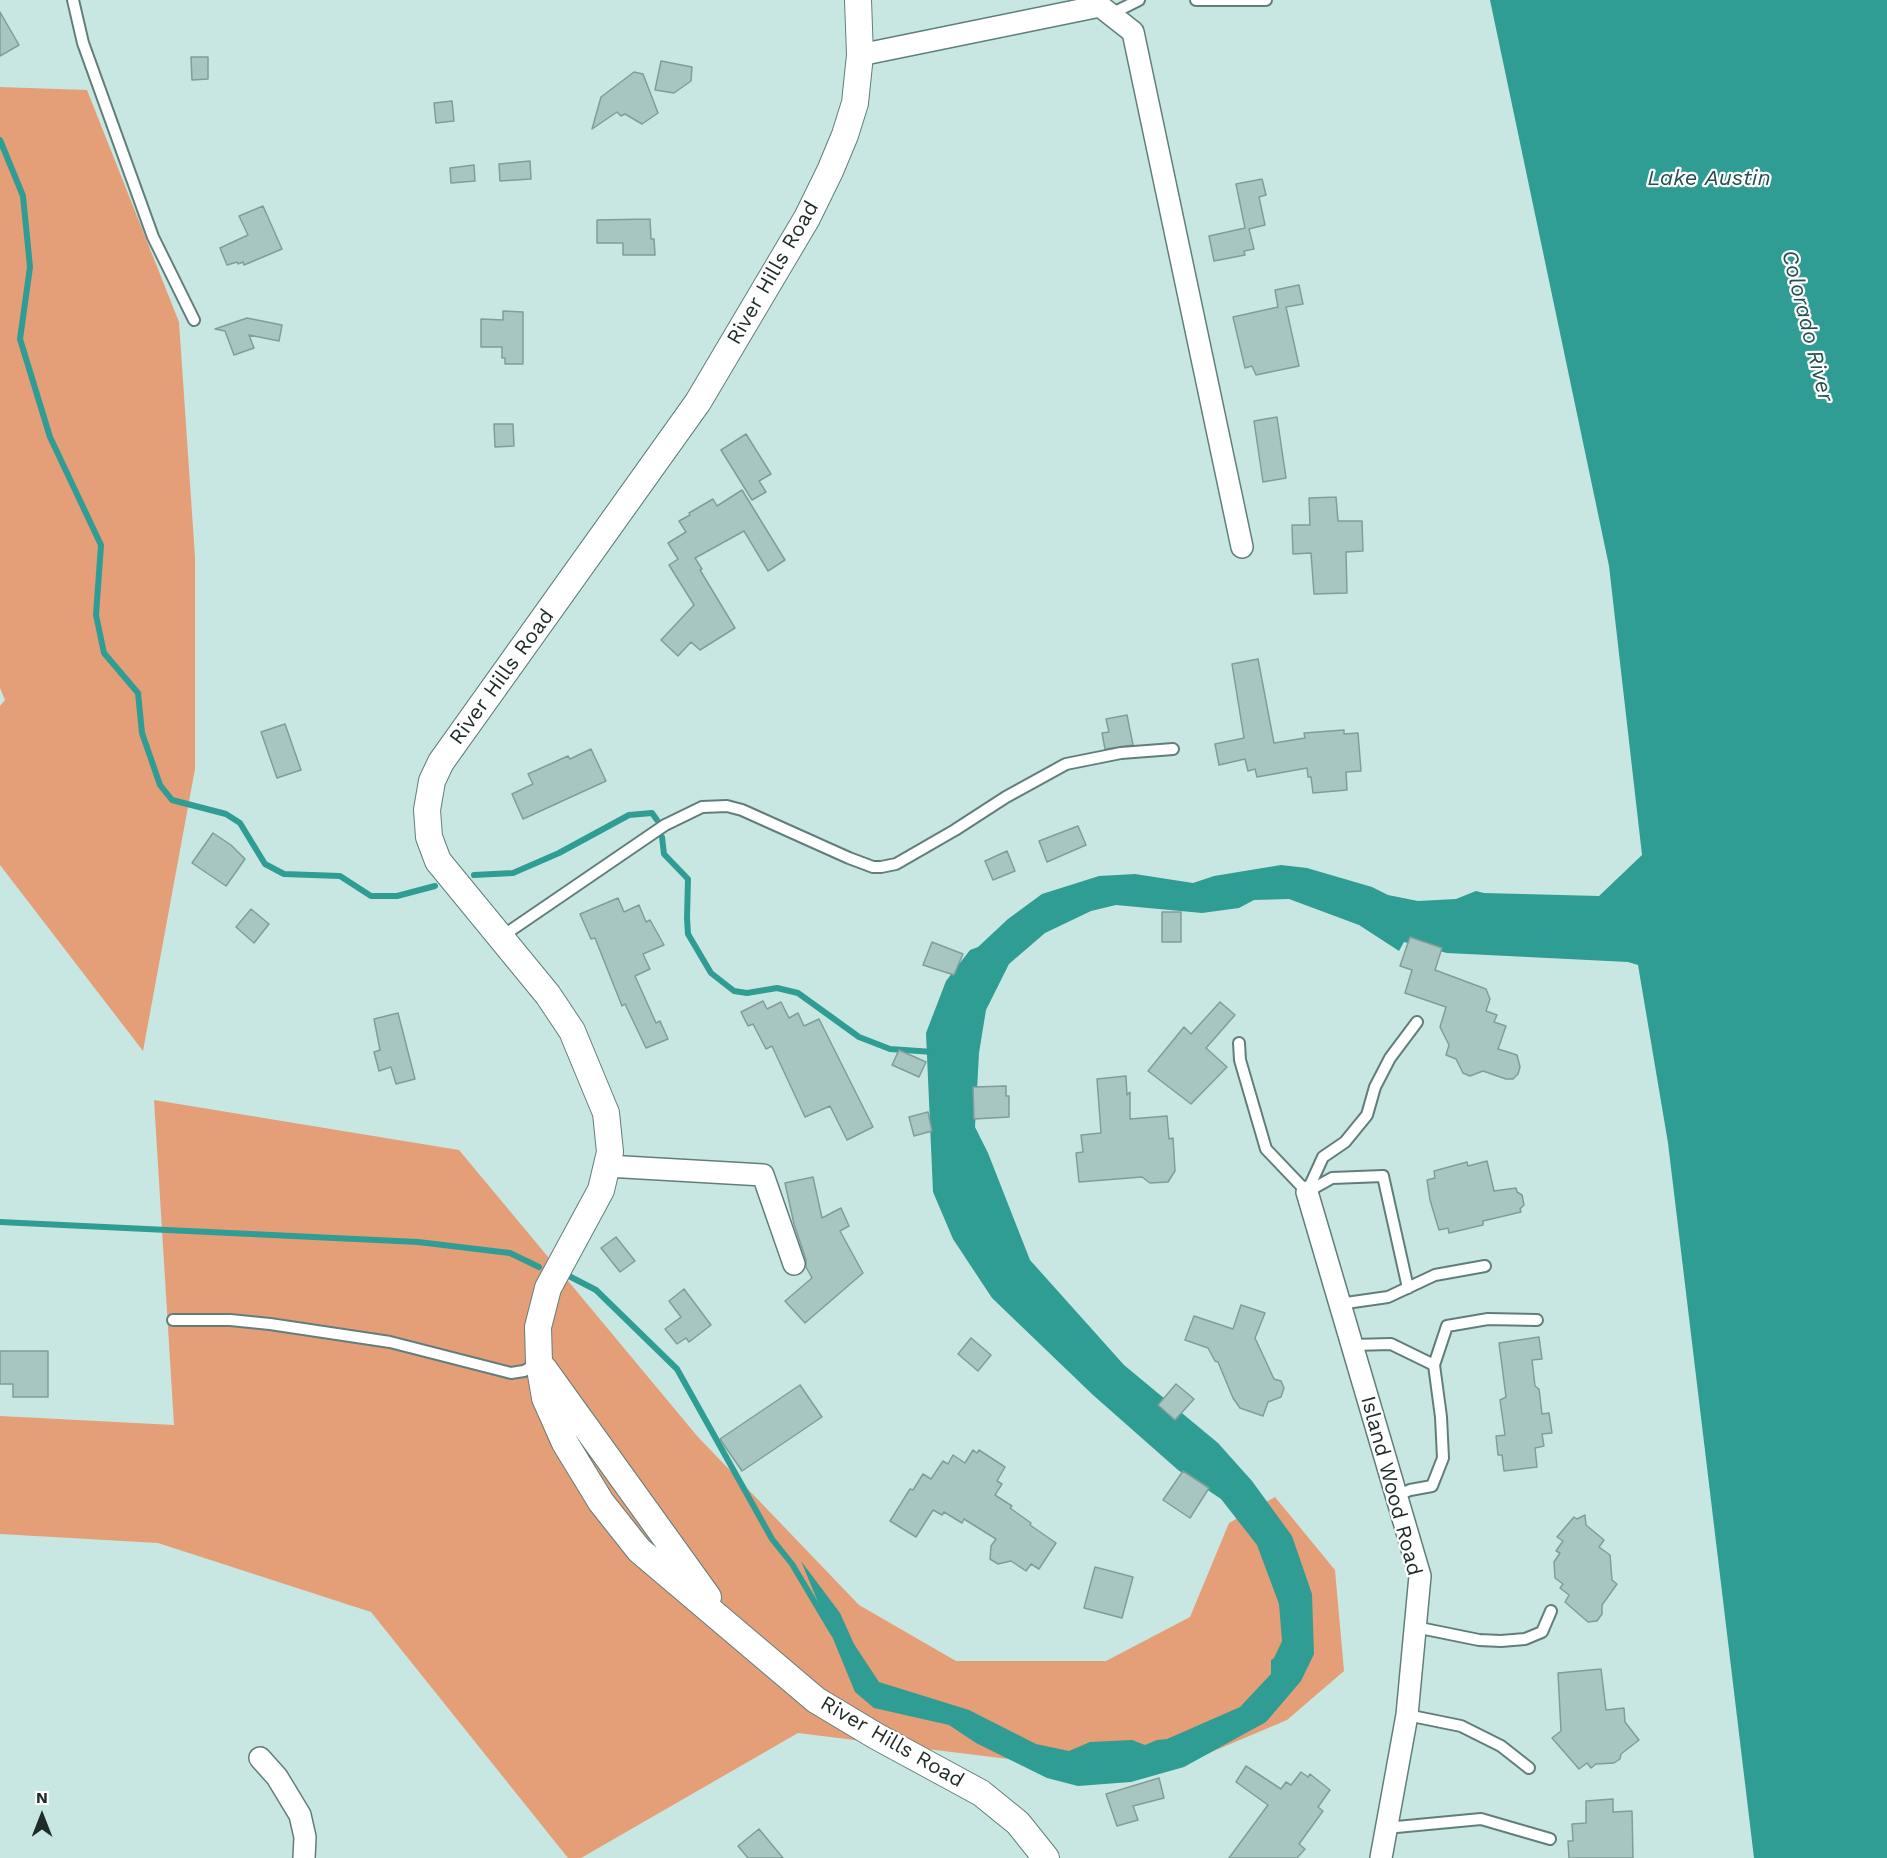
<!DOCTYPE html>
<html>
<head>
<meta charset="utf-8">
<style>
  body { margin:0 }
  #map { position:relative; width:1887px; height:1858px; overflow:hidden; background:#c8e7e3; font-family:"Work Sans",sans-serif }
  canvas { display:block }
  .north { position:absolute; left:12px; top:1786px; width:60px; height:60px; -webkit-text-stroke:4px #fff; paint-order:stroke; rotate:0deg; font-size:16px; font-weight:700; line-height:24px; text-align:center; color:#1f2b29 }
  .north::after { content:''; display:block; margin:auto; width:21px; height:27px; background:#1f2b29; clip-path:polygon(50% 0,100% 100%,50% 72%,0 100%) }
</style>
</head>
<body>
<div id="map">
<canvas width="1887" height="1858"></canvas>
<div class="north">N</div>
</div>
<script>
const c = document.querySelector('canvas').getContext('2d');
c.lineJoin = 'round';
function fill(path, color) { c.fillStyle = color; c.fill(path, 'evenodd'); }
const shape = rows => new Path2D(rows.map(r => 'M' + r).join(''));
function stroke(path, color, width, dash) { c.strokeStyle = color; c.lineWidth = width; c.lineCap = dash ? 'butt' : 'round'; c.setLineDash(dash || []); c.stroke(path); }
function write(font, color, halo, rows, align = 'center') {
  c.font = font + ' "Work Sans",sans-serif'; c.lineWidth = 4.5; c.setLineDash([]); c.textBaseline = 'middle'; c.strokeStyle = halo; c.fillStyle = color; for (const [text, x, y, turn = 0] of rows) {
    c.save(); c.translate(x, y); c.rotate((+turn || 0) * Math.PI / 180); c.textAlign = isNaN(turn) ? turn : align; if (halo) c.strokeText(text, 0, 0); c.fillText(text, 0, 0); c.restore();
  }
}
fill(shape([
  [0,87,87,90,179,322,195,557,195,769,143,1051,0,865,0,706,5,700,0,688],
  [154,1100,459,1150,698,1437,859,1605,956,1661,1106,1661,1190,1617,1229,1523,1275,1497,1335,1570,1344,1671,1287,1720,1202,1756,1065,1766,798,1733,581,1858,568,1858,371,1612,158,1543,0,1534,0,1416,174,1425]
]), '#e49f79');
fill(shape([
  [1490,0,1887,0,1887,1858,1754,1858,1668,1143,1638,965,1628,962,1447,953,1404,942,1399,951,1359,925,1289,899,1254,900,1239,908,1202,913,1116,905,1091,911,1045,933,1009,964,986,1010,979,1053,975,1127,988,1153,1030,1260,1124,1365,1218,1443,1252,1481,1292,1536,1312,1594,1314,1654,1301,1681,1266,1722,1184,1767,1131,1782,1078,1786,1047,1778,976,1743,949,1725,874,1708,855,1692,801,1561,840,1613,854,1644,879,1682,969,1710,1036,1744,1069,1751,1090,1742,1132,1740,1145,1745,1157,1740,1167,1739,1240,1707,1271,1674,1271,1660,1274,1658,1282,1641,1279,1604,1257,1545,1221,1499,1178,1470,1093,1395,992,1298,953,1239,933,1192,926,1033,946,981,970,950,978,947,1008,919,1042,894,1099,876,1135,874,1193,883,1214,876,1281,865,1307,868,1372,887,1388,895,1418,901,1456,899,1476,891,1484,893,1599,896,1642,855,1609,566]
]), '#309d94');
stroke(shape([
  [0,140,23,196,30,267,20,339,50,437,101,545,96,615,104,653,138,693,142,733,160,785,172,800,226,814,240,823,265,864,284,874,340,876,371,896,397,896,435,886],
  [662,837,664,854,688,879,687,918,688,934,711,973,734,991,747,993,777,988,798,993,859,1037,890,1049,933,1052],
  [474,875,513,873,559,853,629,815,652,813,657,820],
  [0,1222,418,1242,510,1253,539,1267],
  [567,1275,596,1290,677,1369,772,1539,792,1564,833,1633]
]), '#309d94', 6);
const building = shape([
  [0,12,19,45,0,56,0,12],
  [191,57,208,57,208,79,192,80,191,57],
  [661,61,692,67,691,81,674,93,655,90,661,61],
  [634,72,643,74,658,113,642,124,625,114,621,116,617,112,592,129,601,97,634,72],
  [452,101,454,121,436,123,434,103,452,101],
  [530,161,531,179,500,181,499,164,530,161],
  [474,165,475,181,451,183,450,168,474,165],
  [1262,179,1266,195,1259,197,1265,225,1249,229,1254,249,1244,251,1245,255,1214,261,1209,236,1245,228,1236,184,1262,179],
  [263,206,282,249,244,265,243,262,238,264,237,262,227,265,220,248,248,235,239,216,263,206],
  [650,219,651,239,654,239,655,255,623,255,623,243,597,243,597,220,650,219],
  [1299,285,1303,304,1286,307,1299,366,1256,375,1252,366,1245,368,1233,317,1278,307,1275,290,1299,285],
  [503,311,523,312,523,364,505,364,505,358,502,358,502,347,481,347,481,319,503,320,503,311],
  [247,318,282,325,279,341,249,335,254,348,234,355,225,331,215,329,247,318],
  [1277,417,1286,478,1263,482,1254,421,1277,417],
  [494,424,513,424,514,446,495,447,494,424],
  [746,434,771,474,759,481,766,492,752,500,721,450,746,434],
  [742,490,785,560,768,571,744,531,695,558,702,569,700,570,735,628,700,650,691,642,678,656,661,640,694,605,669,565,678,559,668,543,686,532,679,521,690,515,689,513,713,499,717,506,742,490],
  [1336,497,1338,521,1362,521,1363,551,1346,552,1347,593,1314,594,1311,553,1293,554,1292,525,1310,525,1309,498,1336,497],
  [1258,659,1274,743,1305,738,1304,733,1344,730,1344,734,1358,733,1361,771,1346,772,1347,790,1313,793,1311,777,1308,777,1307,768,1257,777,1255,769,1248,771,1245,759,1219,765,1215,744,1244,738,1232,664,1258,659],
  [1127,715,1133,745,1105,749,1102,733,1109,732,1106,719,1127,715],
  [285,724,301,770,277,778,261,732,285,724],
  [591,749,606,781,523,819,512,794,533,784,528,774,568,756,570,759,591,749],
  [1078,826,1086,845,1047,862,1039,841,1078,826],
  [213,833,231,845,245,859,226,886,192,863,213,833],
  [1007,851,1015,871,993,880,985,861,1007,851],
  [618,898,624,912,639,905,646,922,650,920,664,945,643,954,650,969,635,976,656,1023,660,1021,668,1039,646,1048,625,1004,622,1006,595,938,591,939,580,914,618,898],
  [251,909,269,924,254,943,236,927,251,909],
  [1162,912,1181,912,1181,942,1162,942,1162,912],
  [1410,937,1442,948,1435,970,1486,989,1490,999,1486,1011,1497,1015,1494,1022,1506,1026,1498,1049,1517,1055,1520,1067,1518,1074,1513,1079,1506,1079,1483,1071,1470,1076,1463,1073,1456,1059,1446,1055,1449,1045,1440,1027,1446,1007,1405,993,1412,970,1400,966,1410,937],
  [932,942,963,954,954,975,923,965,932,942],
  [763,1001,767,1009,781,1002,789,1018,798,1013,804,1026,819,1019,873,1127,847,1140,830,1106,805,1117,772,1046,766,1049,753,1024,748,1026,741,1012,763,1001],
  [1220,1002,1235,1015,1206,1048,1227,1067,1191,1104,1148,1071,1184,1027,1191,1034,1220,1002],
  [398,1013,415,1079,396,1084,391,1067,379,1071,374,1052,380,1050,374,1019,398,1013],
  [899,1050,926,1062,919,1077,892,1065,899,1050],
  [1126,1076,1127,1095,1130,1092,1130,1119,1167,1116,1169,1139,1173,1138,1175,1171,1168,1182,1150,1183,1142,1177,1079,1182,1076,1153,1083,1152,1081,1135,1101,1133,1097,1079,1126,1076],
  [1006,1086,1006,1096,1009,1096,1009,1117,974,1119,973,1087,1006,1086],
  [928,1112,932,1131,914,1136,909,1117,928,1112],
  [1487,1161,1494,1191,1516,1188,1517,1192,1522,1195,1524,1205,1520,1209,1521,1212,1483,1221,1483,1225,1449,1233,1448,1228,1439,1230,1430,1200,1427,1180,1435,1178,1434,1171,1467,1162,1468,1166,1487,1161],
  [813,1177,822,1218,841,1208,849,1226,840,1231,863,1273,805,1323,785,1301,812,1278,806,1267,806,1260,794,1224,785,1183,813,1177],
  [616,1237,635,1261,620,1272,601,1248,616,1237],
  [684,1289,711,1325,689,1342,686,1338,677,1344,665,1329,681,1317,669,1301,684,1289],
  [1241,1305,1265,1313,1255,1338,1274,1379,1281,1381,1284,1388,1281,1397,1268,1402,1263,1416,1240,1408,1233,1398,1218,1362,1215,1361,1208,1348,1185,1340,1194,1316,1233,1329,1241,1305],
  [1539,1337,1542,1359,1532,1360,1535,1386,1539,1389,1542,1414,1549,1413,1552,1433,1542,1434,1544,1446,1535,1448,1537,1467,1504,1471,1502,1455,1498,1455,1496,1436,1505,1435,1500,1400,1506,1397,1499,1343,1539,1337],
  [971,1338,991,1355,978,1371,958,1354,971,1338],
  [0,1351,48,1351,48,1397,13,1397,13,1384,0,1384,0,1351],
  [1176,1384,1194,1399,1175,1420,1158,1405,1176,1384],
  [800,1385,822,1417,742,1471,720,1439,800,1385],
  [973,1450,977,1453,979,1450,1005,1467,997,1481,1002,1484,995,1495,1012,1506,1010,1508,1031,1523,1030,1525,1056,1543,1039,1569,1031,1564,1026,1571,1011,1561,998,1564,990,1559,991,1546,996,1539,964,1519,962,1523,944,1512,942,1515,933,1510,916,1537,890,1521,910,1489,913,1490,923,1474,931,1479,943,1461,948,1464,953,1455,965,1463,973,1450],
  [1183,1471,1209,1488,1190,1518,1163,1500,1183,1471],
  [1585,1515,1586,1525,1604,1540,1599,1547,1610,1555,1612,1580,1617,1584,1602,1605,1602,1614,1597,1621,1588,1622,1565,1602,1569,1595,1560,1588,1563,1584,1555,1578,1554,1562,1560,1553,1556,1551,1563,1541,1557,1537,1574,1517,1577,1519,1585,1515],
  [1095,1567,1133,1577,1122,1618,1084,1608,1095,1567],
  [1601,1669,1606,1710,1624,1708,1625,1722,1639,1740,1621,1754,1620,1759,1614,1763,1596,1764,1591,1768,1587,1763,1579,1769,1552,1738,1561,1731,1558,1673,1601,1669],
  [1246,1766,1281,1789,1286,1782,1291,1785,1301,1772,1308,1777,1310,1774,1330,1790,1318,1807,1323,1811,1299,1844,1305,1849,1297,1858,1229,1858,1268,1805,1236,1782,1246,1766],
  [1159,1778,1164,1798,1133,1806,1138,1820,1117,1826,1106,1794,1159,1778],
  [1613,1799,1613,1812,1632,1811,1633,1858,1569,1858,1568,1841,1573,1841,1572,1824,1586,1823,1586,1801,1613,1799],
  [759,1829,783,1858,748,1858,738,1846,759,1829]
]);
fill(building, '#a7c6c2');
stroke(building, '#809d99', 1.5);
const service = shape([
  [73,0,83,43,153,237,194,320],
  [1196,0,1266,0],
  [1111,14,1139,0],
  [501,937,665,825,702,807,727,806,742,810,849,858,873,867,881,867,896,864,955,830,1006,797,1066,764,1121,753,1173,749],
  [1239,1043,1240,1060,1266,1149,1307,1192],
  [1307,1192,1323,1157,1345,1142,1367,1115,1375,1087,1390,1058,1417,1022],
  [1307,1192,1332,1178,1383,1176,1408,1288],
  [1339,1304,1388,1297,1435,1275,1485,1266],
  [173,1320,230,1320,270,1324,390,1342,511,1373,524,1371,539,1363],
  [1352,1345,1391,1344,1434,1365,1441,1417,1443,1458,1432,1486,1410,1490,1396,1496],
  [1434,1365,1447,1326,1488,1319,1537,1320],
  [1415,1627,1479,1640,1501,1641,1525,1639,1542,1632,1551,1611],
  [1407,1715,1461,1726,1501,1746,1529,1768],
  [1386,1828,1481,1819,1550,1839]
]);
const minor = shape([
  [860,55,1100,6,1133,32,1242,547],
  [607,1166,763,1175,794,1264],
  [1307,1192,1420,1576,1407,1715,1381,1858],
  [260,1758,277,1777,300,1815,305,1837,304,1858]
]);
const tertiary = shape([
  [858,0,860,55,855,103,845,135,830,171,807,218,698,402,441,762,432,781,427,810,429,837,438,861,548,995,572,1031,606,1113,610,1152,601,1190,548,1288,538,1327,539,1363,545,1398,565,1443,601,1502,639,1550,816,1700,876,1736,981,1793,1018,1823,1046,1858],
  [544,1369,708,1597]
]);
stroke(service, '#627e7b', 14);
stroke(minor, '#627e7b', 24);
stroke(tertiary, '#627e7b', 28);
stroke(service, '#fff', 10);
stroke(minor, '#fff', 21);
stroke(tertiary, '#fff', 26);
write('21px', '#1f2b29', '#fff', [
  ["River Hills Road",773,273,-60],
  ["River Hills Road",502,677,-54],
  ["Island Wood Road",1391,1486,75],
  ["River Hills Road",892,1742,30]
]);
write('italic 22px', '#23514d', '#fff', [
  ["Lake Austin",1709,179],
  ["Colorado River",1807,326,76]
]);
</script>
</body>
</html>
